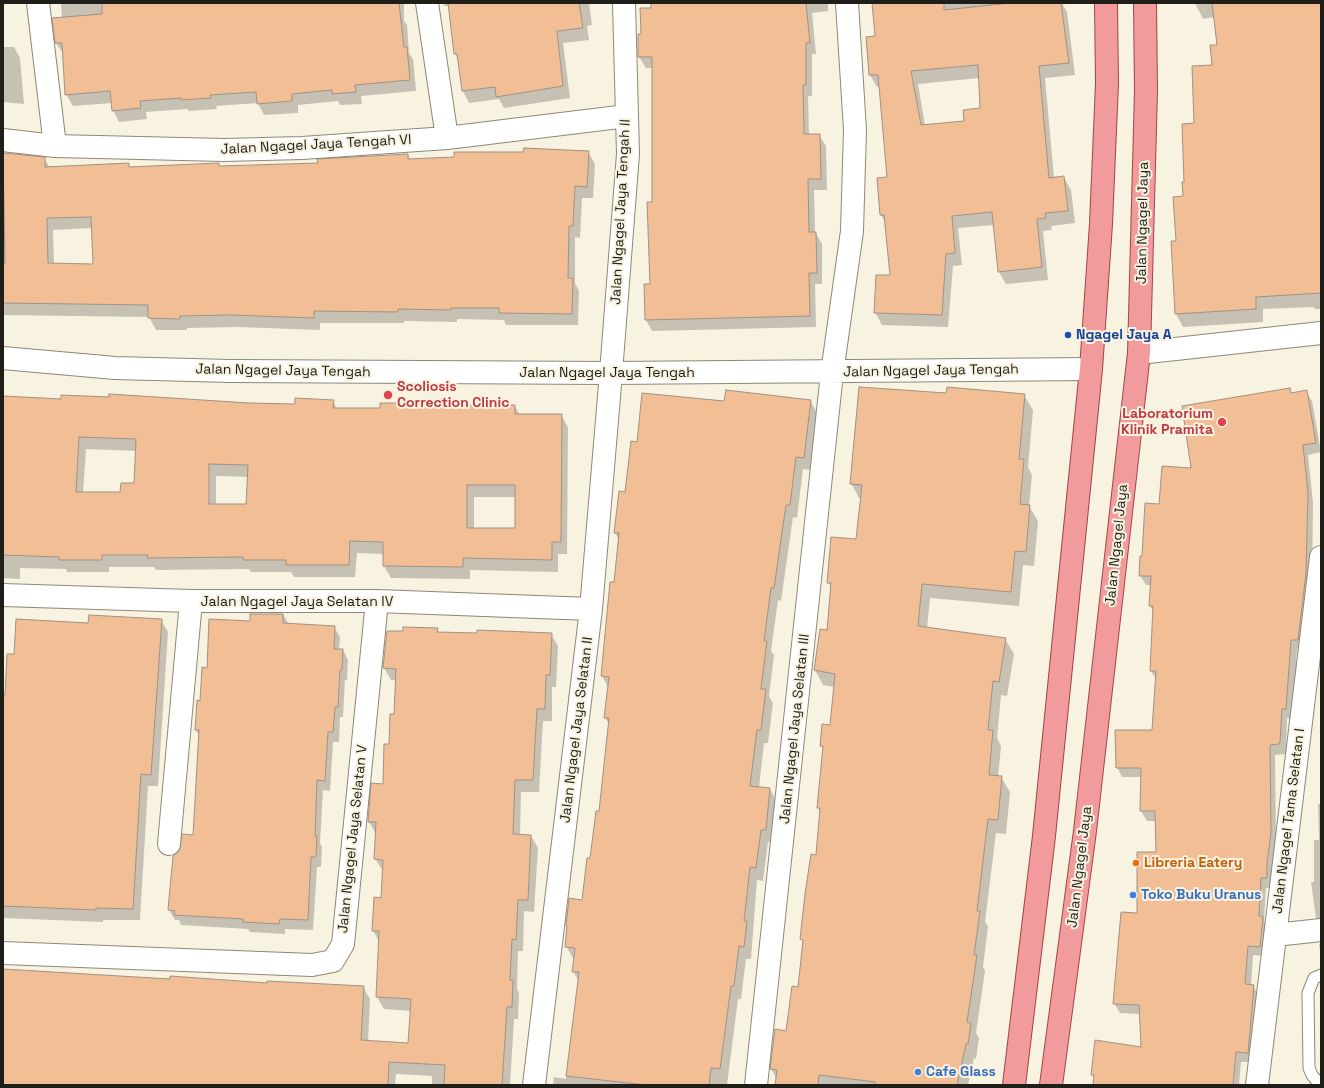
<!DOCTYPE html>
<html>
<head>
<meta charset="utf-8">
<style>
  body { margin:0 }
  #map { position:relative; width:1324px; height:1088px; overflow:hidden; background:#f8f2e0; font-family:"Space Grotesk",sans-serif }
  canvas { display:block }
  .frame { position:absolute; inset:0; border:4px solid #201e18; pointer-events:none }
</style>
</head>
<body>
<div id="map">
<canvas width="1324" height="1088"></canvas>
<div class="frame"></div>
</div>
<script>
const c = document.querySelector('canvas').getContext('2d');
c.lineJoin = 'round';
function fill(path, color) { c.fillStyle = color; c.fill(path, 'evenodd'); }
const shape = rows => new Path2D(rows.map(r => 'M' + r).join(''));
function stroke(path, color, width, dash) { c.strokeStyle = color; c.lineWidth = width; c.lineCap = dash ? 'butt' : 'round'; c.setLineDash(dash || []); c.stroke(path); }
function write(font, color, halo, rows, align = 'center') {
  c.font = font + ' "Space Grotesk",sans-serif'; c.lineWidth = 4; c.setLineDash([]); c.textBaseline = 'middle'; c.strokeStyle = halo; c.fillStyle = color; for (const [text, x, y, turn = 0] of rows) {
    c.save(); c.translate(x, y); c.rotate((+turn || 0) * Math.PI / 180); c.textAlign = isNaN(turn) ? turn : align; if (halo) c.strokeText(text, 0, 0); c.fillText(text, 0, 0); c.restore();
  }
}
fill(shape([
  [61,3,404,3,404,21,407,25,409,53,413,59,416,91,361,96,362,104,340,105,338,101,298,105,298,113,264,115,258,103,216,106,217,109,189,111,187,109,146,112,147,119,119,122,113,110,112,103,73,106,66,94,63,54,56,43,62,18],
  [443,3,589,3,592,25,587,26,589,40,563,43,570,98,504,108,499,99,469,103,463,91,459,59,455,54,449,6,445,6],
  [652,3,828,3,828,11,812,13,816,54,812,54,812,96,808,96,809,135,819,135,826,146,827,190,814,190,815,232,822,244,822,284,815,284,816,327,652,331,646,320,651,285,653,68,646,68,639,57,639,35,642,35,652,9],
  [873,3,1062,3,1067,12,1075,75,1045,78,1054,178,1064,178,1071,190,1075,223,1051,226,1052,230,1043,231,1048,280,1006,284,999,272,994,225,958,228,962,265,953,266,948,327,882,325,875,312,891,276,886,223,881,215,878,179,888,178,880,87,877,87,870,75,867,38,876,37],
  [979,78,981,109,966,122,925,126,918,84],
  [1195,3,1321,3,1321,309,1315,309,1313,307,1263,309,1263,322,1183,327,1176,314,1172,242,1177,241,1195,124,1218,45,1215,17,1203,19],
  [3,47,14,47,20,58,24,104,3,102],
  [588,152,595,164,593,198,582,198,580,238,575,237,575,283,579,291,578,325,506,325,504,320,457,319,457,322,404,321,404,323,320,323,320,330,238,327,187,328,187,330,156,330,149,317,3,315,3,321,3,154,44,158,50,168,128,164,131,168,218,164,220,167,319,164,408,155,411,160],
  [93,228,94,265,54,264,53,230],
  [1290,390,1292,394,1306,392,1312,401,1321,452,1308,455,1313,503,1312,584,1304,650,1297,649,1292,719,1287,718,1286,752,1285,754,1275,755,1276,843,1273,888,1266,888,1264,921,1268,928,1265,956,1253,955,1251,986,1253,986,1259,996,1254,1062,1241,1062,1239,1085,1094,1085,1095,1080,1092,1074,1142,1048,1140,1014,1120,1013,1114,1003,1157,853,1157,821,1147,821,1141,811,1142,777,1122,777,1117,767,1153,731,1157,680,1151,671,1154,613,1150,606,1151,585,1146,585,1140,575,1143,557,1160,505,1192,469],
  [947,394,1024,395,1033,410,1028,467,1032,475,1029,506,1038,521,1034,566,1023,565,1019,606,930,598,927,628,1005,639,1014,654,1007,696,1001,695,997,738,1001,746,998,777,1001,777,1010,792,1006,834,996,833,985,922,988,926,983,967,985,971,976,1033,979,1038,976,1059,974,1058,968,1085,776,1085,776,1078,771,1069,787,1032,798,988,804,945,801,939,817,856,821,813,818,808,823,749,821,746,831,726,835,687,823,685,815,670,821,630,828,631,832,589,828,582,857,540,861,498,859,498,851,483],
  [3,397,62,400,296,405,333,401,337,409,515,406,520,415,561,415,568,427,567,554,558,554,558,572,470,570,470,579,391,578,384,566,384,554,357,553,355,577,294,577,291,572,251,572,249,569,156,570,154,567,109,567,109,572,67,572,66,569,20,568,20,579,3,578],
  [86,449,137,451,135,484,121,493,83,493],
  [216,476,249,477,247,505,216,505],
  [474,497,516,497,516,529,474,529],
  [810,401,818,414,811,470,803,469,797,518,793,517,781,601,778,600,771,651,774,655,769,696,773,703,768,743,764,743,759,788,770,789,777,802,773,843,768,842,763,881,757,880,751,959,746,959,741,999,738,999,727,1085,553,1085,554,1077,566,1079,579,982,573,971,574,960,566,946,583,901,600,812,610,725,605,718,609,689,602,676,620,541,615,533,637,443,725,403],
  [283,614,289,625,334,627,340,637,339,650,343,650,348,660,347,680,345,680,343,717,340,717,339,742,333,742,330,791,323,790,320,843,322,847,321,867,317,867,313,930,285,929,285,934,250,932,248,929,181,925,179,920,175,920,169,910,194,836,199,736,196,730,198,701,201,702,208,669,251,622],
  [161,620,168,632,158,786,148,786,140,920,103,920,103,922,3,918,3,696,6,696,15,655,89,624],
  [437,629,439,633,551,634,558,646,556,687,552,687,552,721,543,721,539,792,521,792,520,836,531,836,538,848,534,912,524,911,523,951,518,951,517,989,519,993,518,1019,514,1019,510,1085,432,1085,432,1076,396,1074,395,1085,3,1085,3,971,171,980,363,987,370,999,368,1042,409,1044,411,1011,384,1009,377,997,379,941,373,931,382,899,383,871,375,859,376,834,369,822,384,785,395,715,396,680,391,680,384,668,387,632],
  [1318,804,1321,804,1321,927,1316,918,1311,882,1314,882,1314,840,1319,840],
  [1321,943,1321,958,1319,944]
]), '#0003');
const building = shape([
  [102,3,399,3,404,47,407,47,410,80,355,85,356,92,332,94,332,90,292,94,292,101,257,104,256,92,210,95,211,98,181,100,181,98,140,101,141,108,112,111,110,91,65,95,62,43,55,43,52,18,102,14,102,3],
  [448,3,579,3,583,28,557,31,563,86,496,97,495,87,462,91,457,54,454,54,448,3],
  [651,3,806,3,810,43,806,43,806,85,803,85,804,134,820,134,821,179,808,179,809,232,816,232,817,273,809,273,810,316,645,320,644,284,650,284,647,202,652,202,652,57,638,57,638,34,641,34,640,8,651,8,651,3],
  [872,3,944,3,944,10,1011,3,1061,3,1069,63,1039,66,1049,178,1064,176,1068,211,1045,213,1046,218,1037,219,1042,267,998,272,992,212,952,216,955,253,946,254,942,315,874,313,876,275,890,275,884,215,880,215,877,178,887,177,878,75,869,75,866,37,875,36,872,3],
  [978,65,980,108,963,110,964,121,921,125,911,71,978,65],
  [1212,3,1321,3,1321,293,1256,297,1256,309,1175,314,1171,241,1176,241,1173,197,1183,196,1182,182,1184,182,1182,124,1194,123,1192,66,1212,65,1210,45,1217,45,1212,3],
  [524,148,589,151,587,187,575,186,573,226,569,226,568,278,573,278,572,314,499,313,499,308,451,308,451,310,398,309,398,312,314,311,314,318,230,315,180,316,180,319,148,318,148,305,3,303,3,263,5,263,3,153,45,157,45,167,129,163,129,167,219,163,219,166,318,163,317,159,408,154,408,159,454,157,454,152,523,152,524,148],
  [91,217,93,264,48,263,47,218,91,217],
  [859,387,946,393,947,387,1025,394,1019,459,1024,459,1020,504,1030,505,1026,552,1015,551,1011,592,922,584,918,626,1006,638,999,682,993,681,988,730,993,730,989,775,1002,776,998,820,988,819,977,911,980,911,974,955,977,955,967,1022,971,1023,968,1044,966,1044,957,1085,875,1085,875,1082,819,1075,818,1085,775,1085,777,1070,770,1069,775,1029,786,1031,792,986,798,987,803,940,800,939,805,894,811,854,816,855,820,808,817,808,823,746,820,746,822,724,830,725,835,674,814,670,820,629,827,630,831,583,827,583,831,537,856,539,862,485,850,484,859,387],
  [1290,388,1291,393,1307,390,1316,443,1303,445,1308,492,1306,573,1298,640,1291,640,1286,709,1282,709,1280,742,1279,744,1270,745,1271,832,1267,864,1267,878,1261,878,1259,916,1263,917,1260,947,1248,946,1245,984,1254,985,1248,1053,1236,1052,1233,1085,1093,1085,1094,1075,1091,1075,1095,1040,1141,1047,1139,1005,1113,1004,1121,912,1137,913,1137,852,1156,852,1155,811,1140,811,1141,768,1116,768,1115,730,1152,730,1156,671,1150,671,1153,606,1149,606,1151,576,1139,576,1140,556,1142,556,1145,503,1159,504,1162,466,1191,468,1182,406,1290,388],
  [726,390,811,400,804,458,796,457,790,505,786,505,774,588,771,588,764,641,767,641,761,689,766,689,761,730,757,730,750,786,770,788,766,830,761,830,756,868,750,867,744,921,747,921,744,947,739,946,734,986,731,986,720,1069,711,1068,709,1085,646,1085,566,1076,579,972,572,972,575,948,565,947,567,926,566,926,569,898,582,900,587,858,590,858,596,811,599,811,609,718,604,718,609,677,601,676,610,582,614,582,619,533,614,533,619,491,625,492,631,441,637,442,642,393,724,401,726,390],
  [109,394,249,403,295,404,295,398,334,400,333,408,380,408,380,403,419,403,419,405,515,405,515,414,562,414,561,542,552,542,552,560,463,558,463,567,383,566,383,542,350,541,349,565,286,565,286,560,243,560,243,557,147,558,148,555,102,555,102,560,59,560,59,557,3,555,3,396,61,399,61,395,109,397,109,394],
  [79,437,136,439,134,483,121,483,120,492,76,492,79,437],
  [209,464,248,465,246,504,209,504,209,464],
  [467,485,515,485,515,528,467,528,467,485],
  [250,614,283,614,283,623,335,626,334,649,343,649,342,670,340,670,338,707,335,707,333,732,328,732,325,781,317,780,315,836,317,836,316,857,311,857,308,920,280,919,279,924,243,922,243,919,174,915,175,911,168,910,173,856,179,851,182,834,193,835,199,730,195,730,197,700,200,701,202,667,207,668,209,619,250,621,250,614],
  [89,615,162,619,151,775,141,774,133,909,96,908,96,910,3,906,3,695,5,695,7,654,14,654,16,619,88,623,89,615],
  [403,627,438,628,437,632,477,633,477,630,552,633,550,675,546,675,545,709,537,709,533,780,515,780,513,834,531,835,528,900,518,900,516,940,512,939,510,980,513,980,512,1007,507,1007,502,1085,444,1085,445,1065,389,1062,388,1085,3,1085,3,969,170,979,170,976,267,983,267,981,364,986,361,1040,408,1043,411,999,376,997,379,931,372,931,374,897,381,898,383,860,374,859,376,822,368,822,371,783,383,784,384,744,389,744,390,714,394,714,396,669,383,668,387,631,403,631,403,627]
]);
fill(building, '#f1be95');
stroke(building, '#a09185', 1);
const lane = shape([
  [1321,975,1314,978,1308,993,1309,1068,1312,1075,1317,1081,1321,1082]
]);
const street = shape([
  [38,3,55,146],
  [427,3,447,138],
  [3,140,55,146,224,150,302,148,447,138,627,116],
  [1139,353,1321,333],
  [3,358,115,368,230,371,611,373,1091,369],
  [3,595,191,601,377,601,591,609],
  [169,844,191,601],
  [1275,935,1321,930],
  [3,953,312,965,333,961,343,944,377,601],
  [534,1085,591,609,611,373,628,154,624,3],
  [756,1085,832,373,852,231,855,130,847,3],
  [1257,1085,1321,557]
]);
const primary = shape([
  [1014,1085,1044,836,1091,369,1101,224,1107,83,1106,3],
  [1051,1085,1085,831,1139,353,1146,90,1145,3]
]);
stroke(lane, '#8e8878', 13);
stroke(street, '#8e8878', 24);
stroke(primary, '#a24444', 24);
stroke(lane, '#fff', 11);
stroke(street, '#fff', 22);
stroke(primary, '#f19b9d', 22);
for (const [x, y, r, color] of [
  [1068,335,4,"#1a4fb4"],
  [388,395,5,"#e0444e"],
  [1222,422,5,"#e0444e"],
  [1136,863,4,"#e8710a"],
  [1133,895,4,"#3f7fe0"],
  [918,1072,4,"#3f7fe0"]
]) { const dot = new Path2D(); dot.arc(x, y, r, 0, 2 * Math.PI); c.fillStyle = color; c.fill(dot); stroke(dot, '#f8f2e0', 1.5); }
write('14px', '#201e18', '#f8f2e0', [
  ["Jalan Ngagel Jaya Tengah VI",316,145,-3],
  ["Jalan Ngagel Jaya Tengah II",621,212,-87],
  ["Jalan Ngagel Jaya",1143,223,-89],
  ["Jalan Ngagel Jaya Tengah",283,371,1],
  ["Jalan Ngagel Jaya Tengah",931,371,-1],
  ["Jalan Ngagel Jaya Tengah",607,373],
  ["Jalan Ngagel Jaya",1117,545,-84],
  ["Jalan Ngagel Jaya Selatan IV",297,602],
  ["Jalan Ngagel Jaya Selatan III",795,729,-84],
  ["Jalan Ngagel Jaya Selatan II",577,730,-83],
  ["Jalan Ngagel Tama Selatan I",1289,821,-83],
  ["Jalan Ngagel Jaya Selatan V",353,839,-84],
  ["Jalan Ngagel Jaya",1080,867,-83]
]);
write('bold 14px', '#164399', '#f8f2e0', [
  ["Ngagel Jaya A",1076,335]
], 'left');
write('bold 14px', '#be3a42', '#f8f2e0', [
  ["Scoliosis",397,387],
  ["Correction Clinic",397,403],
  ["Laboratorium",1213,414,"right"],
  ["Klinik Pramita",1213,430,"right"]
], 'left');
write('bold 14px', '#c56008', '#f8f2e0', [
  ["Libreria Eatery",1144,863]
], 'left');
write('bold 14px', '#366cbe', '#f8f2e0', [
  ["Toko Buku Uranus",1141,895],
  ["Cafe Glass",926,1072]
], 'left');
</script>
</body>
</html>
